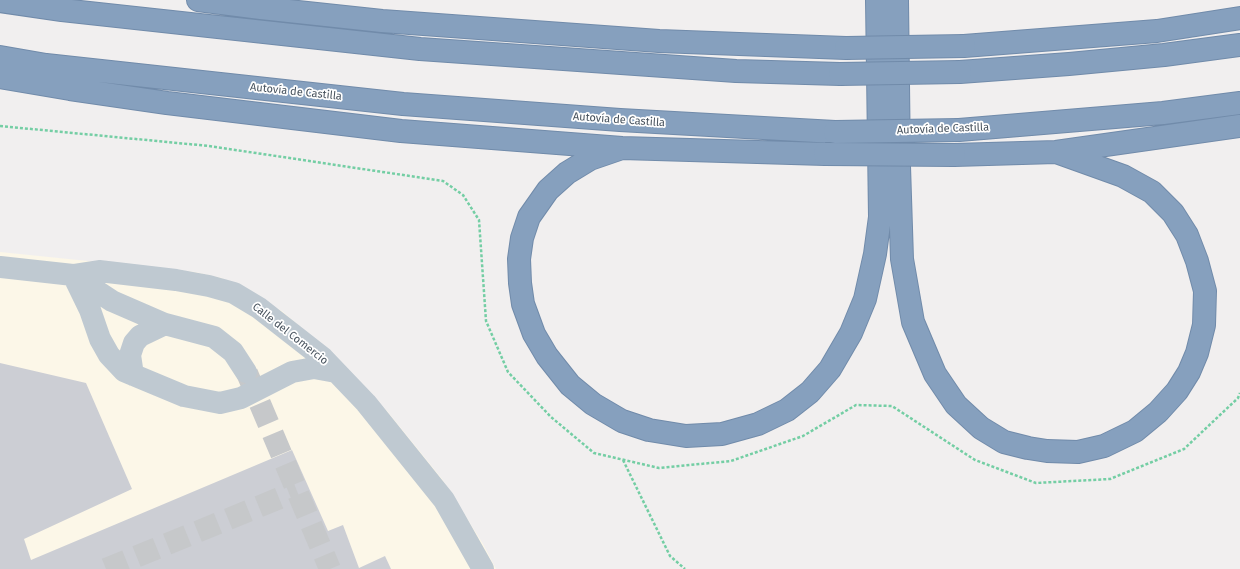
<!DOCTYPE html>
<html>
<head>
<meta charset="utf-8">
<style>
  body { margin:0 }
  canvas { display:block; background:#f1efef }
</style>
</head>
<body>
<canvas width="1240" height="569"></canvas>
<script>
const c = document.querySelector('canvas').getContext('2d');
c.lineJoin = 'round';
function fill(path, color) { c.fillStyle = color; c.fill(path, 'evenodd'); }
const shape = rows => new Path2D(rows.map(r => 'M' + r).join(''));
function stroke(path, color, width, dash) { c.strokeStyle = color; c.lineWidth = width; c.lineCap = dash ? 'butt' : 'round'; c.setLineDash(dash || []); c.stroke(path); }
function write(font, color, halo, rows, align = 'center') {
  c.font = font + ' "Fira Sans",sans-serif'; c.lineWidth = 3.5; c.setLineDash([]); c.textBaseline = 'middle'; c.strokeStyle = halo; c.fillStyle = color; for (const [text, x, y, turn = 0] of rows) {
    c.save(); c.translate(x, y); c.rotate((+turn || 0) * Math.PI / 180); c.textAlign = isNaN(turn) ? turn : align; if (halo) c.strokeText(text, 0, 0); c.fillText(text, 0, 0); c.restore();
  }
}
fill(shape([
  [0,252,195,272,222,278,282,311,325,348,387,411,442,479,483,544,496,569,0,569]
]), '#fcf7e8');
fill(shape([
  [0,363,86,383,132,489,24,539,31,560,292,450,328,531,343,525,359,568,385,556,391,569,0,569]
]), '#ccced4');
stroke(shape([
  [247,373,330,569],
  [106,569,297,491]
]), '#c6c8ca', 22, [22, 11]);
const highway = shape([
  [198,0,261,8,276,4],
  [897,0,899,166,902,259,913,322,935,374,956,405,981,428,1004,442,1028,448,1047,451,1078,452,1104,446,1135,431,1158,412,1177,391,1189,372,1197,353,1204,325,1205,291,1197,261,1187,235,1173,213,1152,192,1123,176,1056,152],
  [0,1,62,10,420,49,736,71,840,74],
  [261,8,382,21,659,41,846,48],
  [964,46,1157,31,1240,18],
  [0,57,46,65,403,104,620,120,835,132],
  [960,72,1069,64,1164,55,1240,45],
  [0,77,70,89,167,103,401,131,622,148,825,154],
  [959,130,1163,113,1240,103],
  [622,148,590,159,567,173,548,190,529,217,522,238,519,259,520,283,523,304,534,334,547,356,570,385,593,404,622,421,649,430,686,436,722,434,758,424,787,410,810,392,830,369,851,333,865,299,875,254,880,217,877,0],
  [954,155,1056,152,1240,126]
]);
stroke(highway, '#718baa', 24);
stroke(shape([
  [0,126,209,146,443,181,463,195,479,220,486,321,508,372,551,417,594,453,659,468,731,461,803,436,856,405,892,406,975,460,1036,483,1110,479,1184,449,1238,398,1240,393],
  [623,460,670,556,685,569]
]), '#74cea4', 2.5, [3, 2]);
stroke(shape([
  [0,267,73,275,99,271,176,280,209,286,234,293,259,308,323,358,366,403,444,500,483,569],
  [73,275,90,310,100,339,109,355,124,371,184,396,220,403,241,398,292,372,314,368,336,372],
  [74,276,112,301,165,324,214,337,233,352,246,372],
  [133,375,130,355,134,343,140,336,165,324]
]), '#bfc9d1', 22);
stroke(highway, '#86a0be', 22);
const highwayBridge = shape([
  [846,48,964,46],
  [840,74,960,72],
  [835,132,959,130],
  [825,154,954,155]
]);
stroke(highwayBridge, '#718baa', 24, []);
stroke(highwayBridge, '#86a0be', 22);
write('11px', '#47525d', '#fff', [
  ["Autovía de Castilla",296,92,6],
  ["Autovía de Castilla",619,120,4],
  ["Autovía de Castilla",943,129,-2],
  ["Calle del Comercio",290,334,38]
]);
</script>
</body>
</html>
